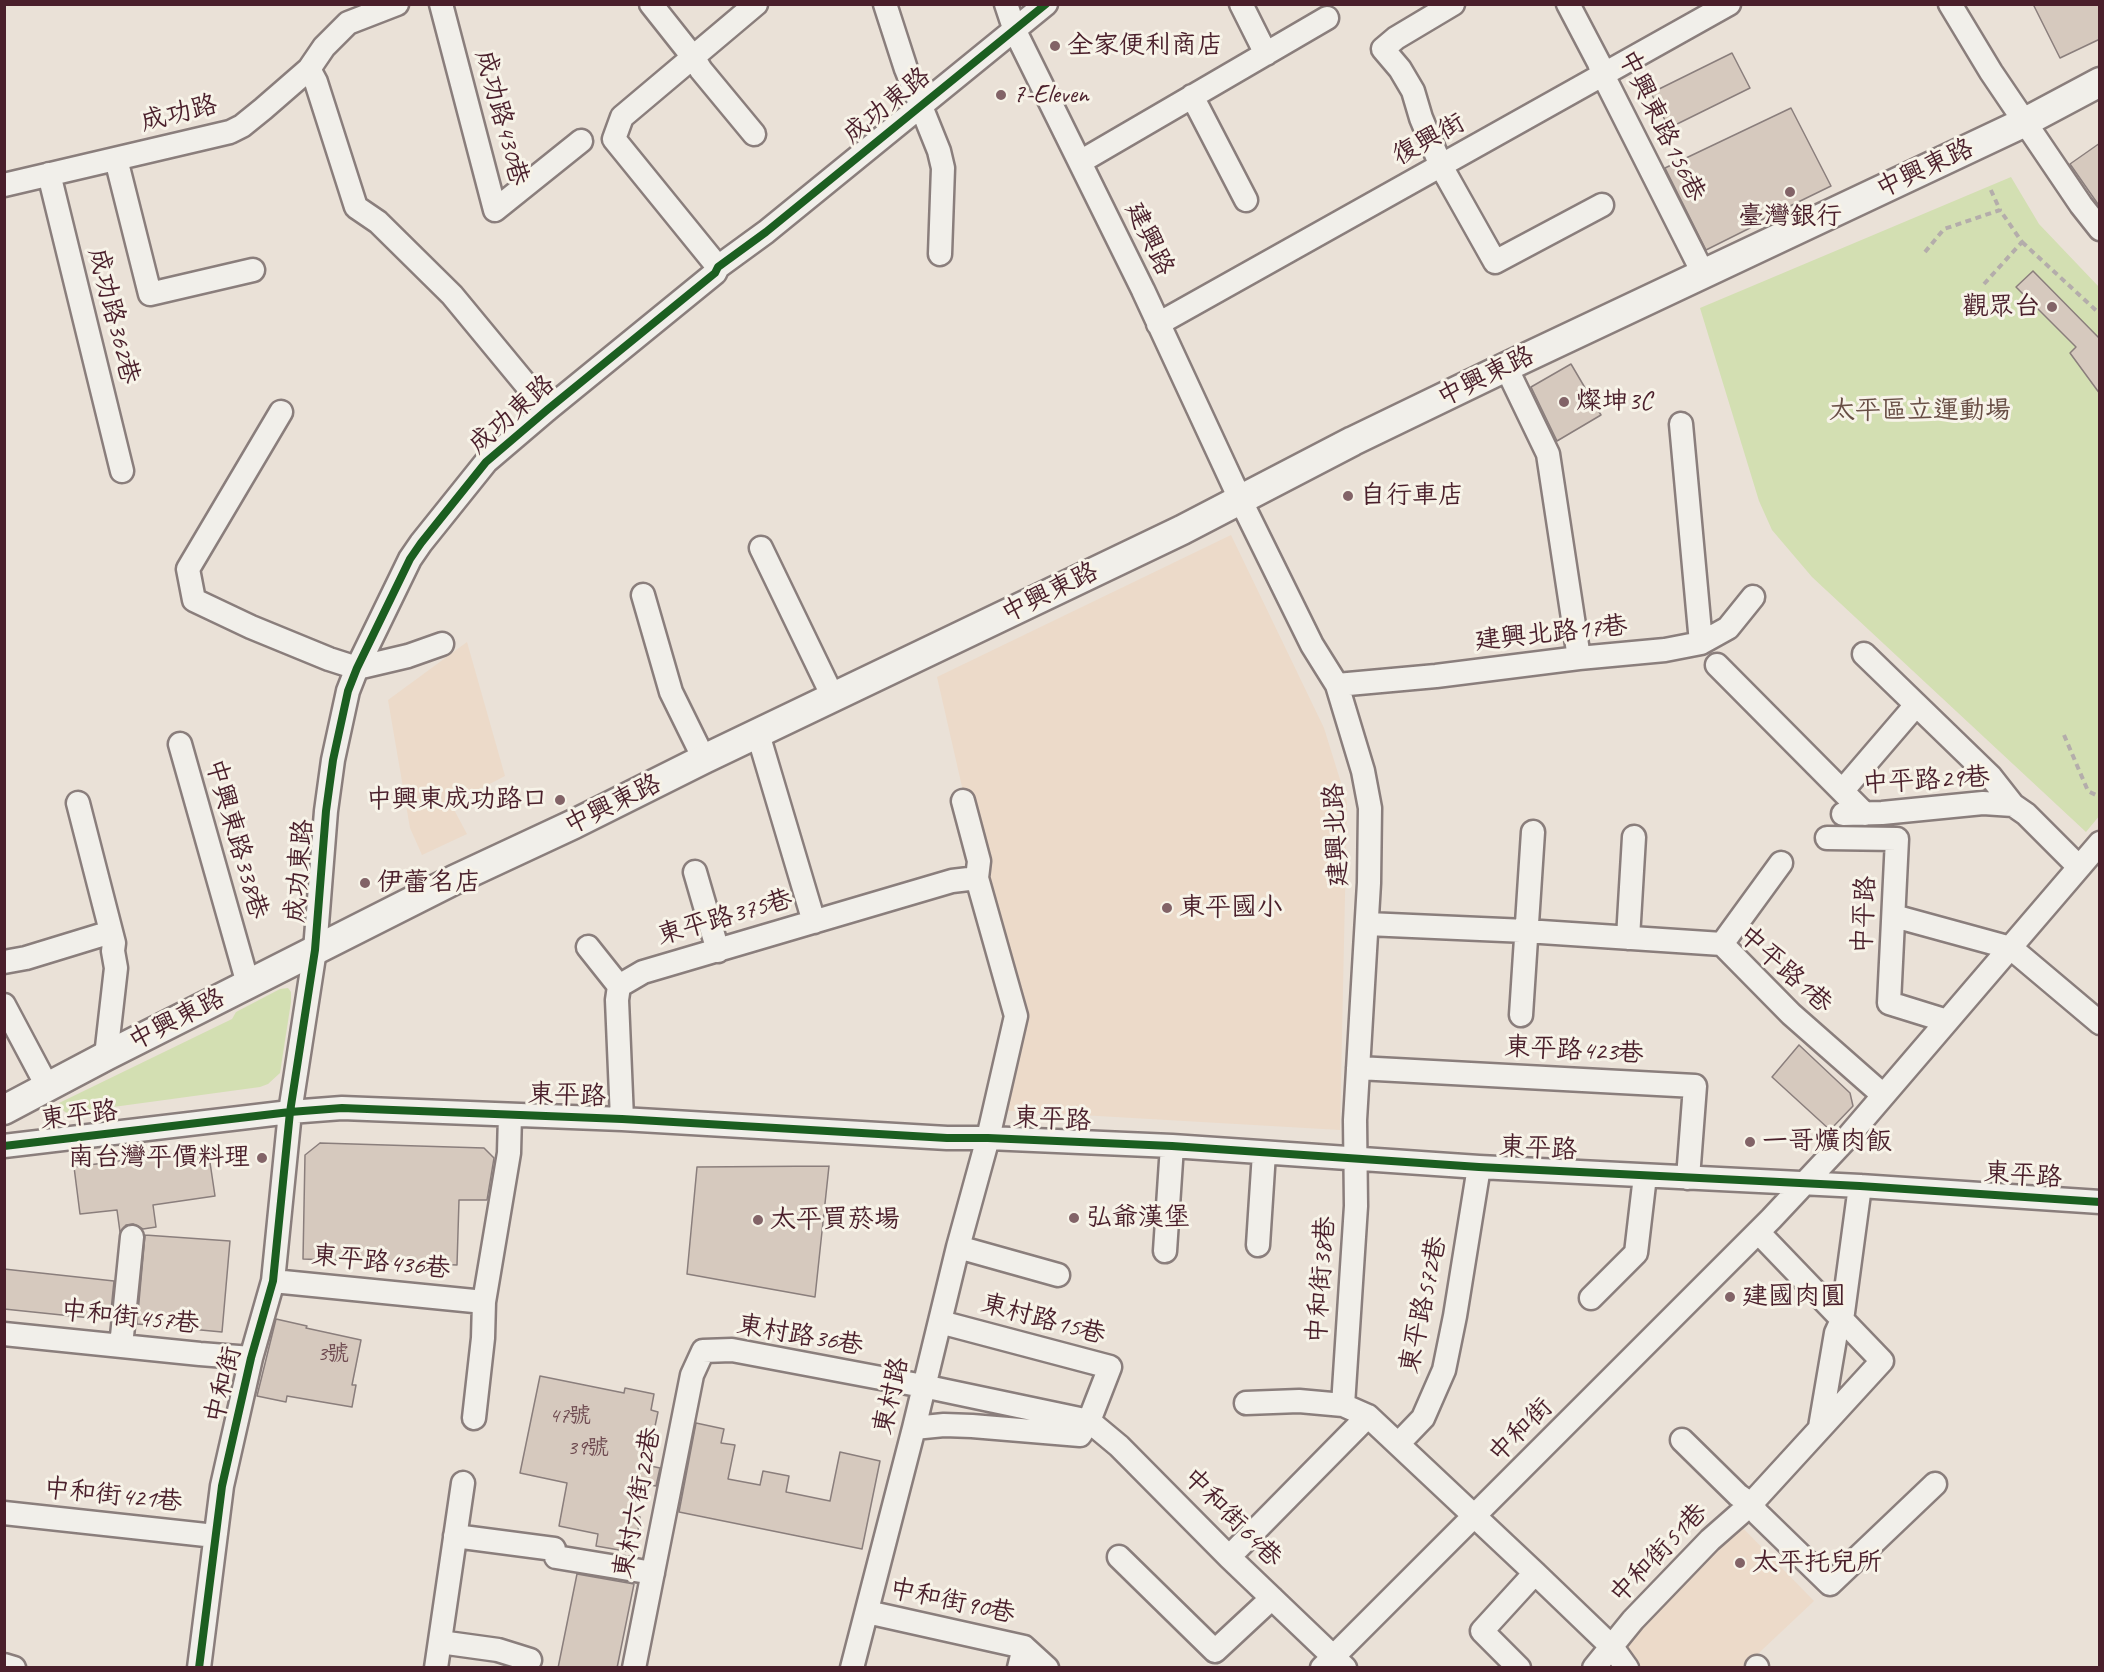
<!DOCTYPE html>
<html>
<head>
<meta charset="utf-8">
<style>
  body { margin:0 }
  #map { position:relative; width:2104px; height:1672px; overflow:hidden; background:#eae1d7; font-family:Caveat,sans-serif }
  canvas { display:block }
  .frame { position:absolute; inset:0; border:6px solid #4a1f2b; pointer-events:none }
</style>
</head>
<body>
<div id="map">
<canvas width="2104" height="1672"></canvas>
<div class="frame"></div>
</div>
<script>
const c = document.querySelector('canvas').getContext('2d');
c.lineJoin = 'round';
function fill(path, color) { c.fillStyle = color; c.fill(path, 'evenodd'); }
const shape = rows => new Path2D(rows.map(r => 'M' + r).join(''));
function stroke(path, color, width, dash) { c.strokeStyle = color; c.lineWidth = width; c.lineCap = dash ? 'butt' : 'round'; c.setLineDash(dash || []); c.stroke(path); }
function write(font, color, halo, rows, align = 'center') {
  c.font = font + ' Caveat,"LXGW WenKai TC",sans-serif'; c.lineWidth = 6; c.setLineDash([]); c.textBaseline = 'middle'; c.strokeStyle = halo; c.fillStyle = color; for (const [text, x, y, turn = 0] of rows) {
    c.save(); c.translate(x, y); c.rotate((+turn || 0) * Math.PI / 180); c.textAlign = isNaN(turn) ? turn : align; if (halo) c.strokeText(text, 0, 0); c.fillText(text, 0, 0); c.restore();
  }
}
fill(shape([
  [1231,535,1324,728,1347,802,1340,1130,994,1110,1014,1015,937,677],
  [467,642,505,776,451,804,467,834,422,855,410,828,388,700],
  [1740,1525,1814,1601,1744,1667,1604,1668]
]), '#ecdac9');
fill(shape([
  [2011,177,2039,224,2099,287,2100,815,2086,832,1812,577,1772,530,1759,501,1700,308],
  [288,988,291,992,291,1002,280,1073,268,1084,260,1087,69,1113,65,1112,59,1106,59,1103,232,1019,236,1012,280,989]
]), '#d3dfb2');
const building = shape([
  [2033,4,2100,4,2100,39,2060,58,2033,4],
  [1732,53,1750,88,1669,128,1651,93,1732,53],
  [1791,108,1831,186,1749,226,1750,228,1706,250,1665,168,1791,108],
  [2100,143,2100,207,2070,164,2100,143],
  [2033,271,2100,339,2100,394,2070,353,2076,347,2016,287,2033,271],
  [1571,364,1601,415,1557,441,1531,387,1571,364],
  [1799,1045,1850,1093,1853,1106,1830,1130,1772,1077,1799,1045],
  [320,1143,484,1148,494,1158,487,1200,459,1200,457,1265,303,1259,305,1155,320,1143],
  [208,1149,215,1196,153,1205,156,1227,143,1229,133,1224,126,1225,120,1232,117,1210,80,1214,74,1167,208,1149],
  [829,1166,815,1297,687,1274,697,1167,829,1166],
  [145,1235,230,1241,222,1332,137,1324,145,1235],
  [4,1269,114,1281,110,1320,4,1309,4,1269],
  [276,1319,307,1326,306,1328,361,1340,352,1385,356,1385,352,1407,287,1396,286,1402,257,1396,276,1319],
  [540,1376,624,1393,625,1388,654,1394,651,1410,658,1412,654,1431,647,1430,641,1464,660,1468,656,1486,638,1483,632,1515,640,1517,637,1537,628,1536,625,1551,596,1546,598,1534,559,1526,567,1483,520,1473,540,1376],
  [696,1423,724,1429,721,1443,735,1445,728,1479,760,1485,763,1471,789,1476,786,1492,830,1501,840,1452,880,1461,862,1549,679,1512,696,1423],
  [577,1574,634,1584,617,1668,558,1668,577,1574]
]);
fill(building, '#d6c9be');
stroke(building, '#8a7e7c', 1.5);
const minor = shape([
  [441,4,495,210,581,141],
  [651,4,693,57,701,70,754,134],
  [885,4,906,69,939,151,943,168,940,254],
  [1006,4,1015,31,1143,290,1240,499,1312,645,1337,685,1363,771,1370,808,1369,883,1355,1120,1356,1206,1343,1405],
  [1241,4,1266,54],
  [1453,4,1396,38,1383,49,1400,69,1413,91,1421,118,1441,166,1495,262,1602,205],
  [1568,4,1599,63,1603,75,1703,273],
  [1950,4,1991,72,2081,205,2100,229],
  [309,69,316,82,356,207,378,222,452,295,547,410],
  [1192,96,1246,200],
  [116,159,150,294,253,270],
  [1080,162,1327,18],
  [49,174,122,471],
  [4,185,230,132,242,126,263,109,309,69,324,47,348,23,397,4],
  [718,267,614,139,622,117,756,4],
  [1158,324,1729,4],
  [1506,367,1548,454,1579,658],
  [281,412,188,569,194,600,251,627,329,659,357,668,408,656,442,644],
  [1681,424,1701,643],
  [761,548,833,697],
  [643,595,671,692,704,759],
  [1864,654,1991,777,2013,805,2026,814,2079,867],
  [1717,665,1865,814],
  [1337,685,1436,676,1579,658,1665,650,1701,643,1728,628,1753,597],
  [758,734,814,922],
  [180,744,248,984],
  [1843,790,1916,705],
  [78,803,114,943,113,951,116,968,106,1056],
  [1843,814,1882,813,1983,803,2013,805],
  [1827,838,1897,839,1889,1003,1947,1021],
  [695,872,718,951],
  [1894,916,2011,948,2100,1023],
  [1367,924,1526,931,1722,944,1791,1014,1883,1095],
  [1628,938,1634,837],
  [1722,944,1781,863],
  [588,947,619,986],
  [4,962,26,958,111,932],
  [4,1005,47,1086],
  [1521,1015,1533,832],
  [1358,1068,1695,1086,1688,1178],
  [622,1119,617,1000,619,986,643,972,952,881,977,878],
  [4,1146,290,1112,342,1108,622,1119,947,1138,988,1138,1172,1146,1479,1167,1860,1186,2100,1202],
  [1258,1245,1264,1153],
  [958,1247,1058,1275],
  [1165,1251,1172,1146],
  [273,1281,484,1302],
  [1591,1298,1636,1253,1645,1176],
  [4,1334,200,1354,251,1358],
  [121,1346,132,1237],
  [1246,1403,1299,1401,1343,1405,1368,1416,1535,1573,1612,1647,1627,1668],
  [474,1418,483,1338,484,1302,509,1153,510,1115],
  [1820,1427,1836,1333,1842,1320,1860,1186],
  [914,1428,944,1425,972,1426,1080,1435,1089,1421,1110,1367,940,1322],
  [1682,1440,1738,1495,1751,1504,1758,1514,1830,1584,1935,1484],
  [1399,1443,1423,1418,1444,1370,1455,1316,1479,1167],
  [4,1513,215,1536],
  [455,1536,554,1549],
  [556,1557,653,1573],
  [1119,1557,1215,1651,1272,1598],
  [1229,1557,1368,1416],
  [867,1612,1024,1647,1047,1668],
  [440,1642,498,1650,530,1660],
  [4,1665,14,1668],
  [199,1668,222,1486,251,1358,273,1281,290,1112,315,950,326,811,333,760,348,691,357,668,410,559,421,543,486,462,547,410,715,273,718,267,766,232,1046,4],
  [436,1668,463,1483],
  [634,1668,692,1375,703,1351,732,1350,923,1386,1089,1421,1119,1446,1229,1557,1345,1668],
  [852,1668,914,1428,958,1247,988,1138,1016,1016,977,878,979,861,963,801],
  [1019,1668,1024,1647],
  [1322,1668,1771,1219,1847,1138,2100,843],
  [1519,1668,1482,1631,1535,1573],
  [1594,1668,1633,1620,1710,1540,1751,1504,1882,1361,1758,1232],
  [1757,1668,1757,1667]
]);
const major = shape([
  [4,1110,106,1056,454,880,574,824,704,759,1182,530,1353,441,1506,367,2025,122,2100,82]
]);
stroke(minor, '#8a7e7c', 27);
stroke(major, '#8a7e7c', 33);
stroke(shape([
  [2022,242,2100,314],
  [1925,252,1944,229,2000,210,1989,186],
  [1984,284,2022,242,2000,210],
  [2064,735,2088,791,2100,797]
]), '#b4adab', 4, [6, 4.5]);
stroke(minor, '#f1efea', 22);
stroke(major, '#f1efea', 28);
stroke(shape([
  [4,1146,290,1112,342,1108,622,1119,947,1138,988,1138,1172,1146,1479,1167,1860,1186,2100,1202],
  [199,1668,222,1486,251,1358,273,1281,290,1112,315,950,326,811,333,760,348,691,357,668,410,559,421,543,486,462,547,410,715,273,718,267,766,232,1046,4]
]), '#1b5e20', 8);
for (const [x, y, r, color] of [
  [1055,46,6,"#826367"],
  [1001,95,6,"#826367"],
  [1790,192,6,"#826367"],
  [2052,307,6,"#826367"],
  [1564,402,6,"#826367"],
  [1348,496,6,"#826367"],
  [560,800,6,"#826367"],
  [365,883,6,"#826367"],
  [1167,908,6,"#826367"],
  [1750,1142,6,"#826367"],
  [262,1158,6,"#826367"],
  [1074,1218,6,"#826367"],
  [758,1220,6,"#826367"],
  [1730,1297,6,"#826367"],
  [1740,1563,6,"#826367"]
]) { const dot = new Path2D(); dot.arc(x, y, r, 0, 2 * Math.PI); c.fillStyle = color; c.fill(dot); stroke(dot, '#f7f3e8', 2); }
write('22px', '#6e4a50', null, [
  ["3號",333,1354],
  ["47號",570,1416],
  ["39號",588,1448]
]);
write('26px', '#4a1f2b', '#f7f3e8', [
  ["全家便利商店",1067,46],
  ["7-Eleven",1013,95],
  ["臺灣銀行",1790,217,"center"],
  ["觀眾台",2040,307,"right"],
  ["燦坤3C",1576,402],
  ["自行車店",1360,496],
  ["中興東成功路口",548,800,"right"],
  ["伊蕾名店",377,883],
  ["東平國小",1179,908],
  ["一哥爌肉飯",1762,1142],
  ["南台灣平價料理",250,1158,"right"],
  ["弘爺漢堡",1086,1218],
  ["太平買菸場",770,1220],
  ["建國肉圓",1742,1297],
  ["太平托兒所",1752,1563]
], 'left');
write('26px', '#4a1f2b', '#f7f3e8', [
  ["成功東路",887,106,-39],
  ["成功路",179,114,-14],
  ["成功路430巷",501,118,75],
  ["中興東路156巷",1661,126,64],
  ["復興街",1429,140,-29],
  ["中興東路",1925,169,-25],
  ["建興路",1149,239,64],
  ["成功路362巷",113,316,76],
  ["中興東路",1486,377,-26],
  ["成功東路",512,415,-41],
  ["中興東路",1050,593,-26],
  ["建興北路17巷",1551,634,-6],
  ["中平路29巷",1926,781,-3],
  ["中興東路",613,805,-26],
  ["建興北路",1337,835,-93],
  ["中興東路338巷",236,839,74],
  ["成功東路",300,871,-85],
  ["中平路",1865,915,-87],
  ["東平路375巷",725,918,-16],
  ["中平路1巷",1785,970,42],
  ["中興東路",177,1020,-27],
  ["東平路423巷",1574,1051,3],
  ["東平路",567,1096,2],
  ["東平路",79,1116,-7],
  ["東平路",1052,1120,3],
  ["東平路",1538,1149,3],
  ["東平路",2023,1176,4],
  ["東平路436巷",381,1263,6],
  ["中和街38巷",1322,1280,-86],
  ["東平路572巷",1424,1305,-78],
  ["中和街457巷",130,1318,6],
  ["東村路15巷",1043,1320,15],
  ["東村路36巷",800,1336,10],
  ["中和街",224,1385,-76],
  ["東村路",892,1396,-77],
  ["中和街",1521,1431,-45],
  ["中和街421巷",113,1496,6],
  ["東村六街22巷",638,1503,-79],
  ["中和街64巷",1232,1518,45],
  ["中和街51巷",1659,1554,-46],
  ["中和街90巷",952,1602,12]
]);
write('26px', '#684e45', '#f7f3e8', [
  ["太平區立運動場",1920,411]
]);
</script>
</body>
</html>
